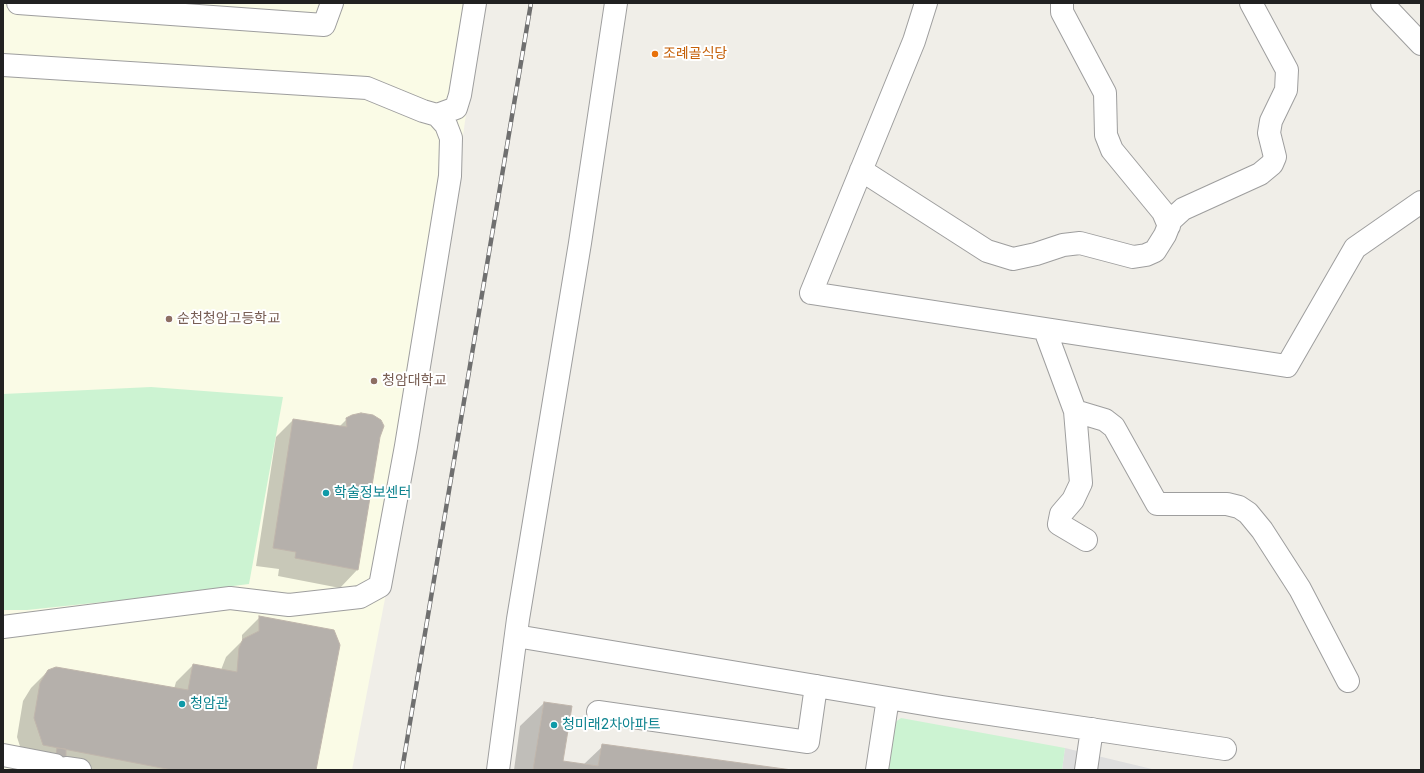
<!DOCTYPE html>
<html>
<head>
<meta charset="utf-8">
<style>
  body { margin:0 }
  #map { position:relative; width:1424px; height:773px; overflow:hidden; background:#f0eee8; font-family:Inter,sans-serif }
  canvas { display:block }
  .frame { position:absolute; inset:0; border:4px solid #212121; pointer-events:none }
</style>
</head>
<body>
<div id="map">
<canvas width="1424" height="773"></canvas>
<div class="frame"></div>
</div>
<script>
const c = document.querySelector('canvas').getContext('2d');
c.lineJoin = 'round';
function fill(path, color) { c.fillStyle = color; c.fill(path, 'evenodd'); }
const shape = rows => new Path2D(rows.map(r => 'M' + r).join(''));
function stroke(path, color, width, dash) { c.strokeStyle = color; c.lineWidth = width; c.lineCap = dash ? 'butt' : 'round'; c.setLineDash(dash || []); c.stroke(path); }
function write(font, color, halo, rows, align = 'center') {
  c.font = font + ' Inter,"Noto Sans KR",sans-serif'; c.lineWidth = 4; c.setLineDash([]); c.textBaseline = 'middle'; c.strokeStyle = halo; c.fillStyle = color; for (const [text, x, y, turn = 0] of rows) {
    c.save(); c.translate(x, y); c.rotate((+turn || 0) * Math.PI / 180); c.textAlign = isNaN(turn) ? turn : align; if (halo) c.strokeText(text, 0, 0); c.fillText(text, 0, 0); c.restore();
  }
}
fill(shape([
  [1065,748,1106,758,1156,770,1062,770]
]), '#dedede');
fill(shape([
  [3,3,482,3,430,365,352,770,3,770]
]), '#fafbe6');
fill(shape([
  [151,387,283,397,249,584,122,600,27,610,3,610,3,394],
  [901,718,1065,748,1062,770,877,770,883,731]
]), '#ccf3d2');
fill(shape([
  [347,419,379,437,357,570,340,588,278,576,279,569,256,566,276,437,293,420,339,427],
  [260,617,315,770,39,770,25,762,17,737,23,701,31,688,49,670,174,689,176,682,193,665,221,670,226,657,242,641,242,635],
  [544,703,562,762,583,765,603,746,785,770,514,770,520,726]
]), '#0003');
const building = shape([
  [361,413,373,415,381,420,384,426,380,437,358,570,295,558,296,552,273,548,293,419,347,427,346,418,352,415,361,413],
  [259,616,334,630,340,645,316,770,172,770,43,745,34,718,40,683,48,670,56,667,188,690,193,664,237,672,239,648,243,639,259,631,259,616],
  [544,702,572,706,563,761,598,766,602,744,792,770,533,770,544,702],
  [57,748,66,749,66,770,54,770,57,748]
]);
fill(building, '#b5b0ab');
stroke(building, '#c0b6ac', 1);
const minor = shape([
  [18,3,324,25,332,3],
  [926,3,914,41,811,293,1287,366,1355,248,1421,202],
  [1062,3,1062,12,1105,93,1106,135,1112,150,1163,212,1169,226],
  [1382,3,1421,44],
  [3,65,367,88,423,111,437,115,456,108,460,95,475,3],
  [861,170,987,251,1013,259,1036,254,1063,245,1080,243,1133,257,1146,255,1155,251,1165,235,1171,220,1183,209,1260,174,1272,164,1275,157,1269,133,1271,121,1286,90,1287,70,1251,3],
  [1045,330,1075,411,1105,420,1114,427,1157,504,1227,504,1239,507,1248,513,1262,530,1300,589,1348,681],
  [1075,411,1081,483,1073,500,1061,514,1059,524,1086,540],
  [3,627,230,598,289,605,360,597,380,586,406,446,450,176,451,138,446,125,437,115],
  [516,636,942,707,1225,749],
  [598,712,808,742,816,686],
  [3,755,55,765],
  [66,768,80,770],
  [498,770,518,619,580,243,616,3],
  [877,770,888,698],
  [1086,770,1092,729]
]);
stroke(minor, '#9e9e9e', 24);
stroke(minor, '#fff', 22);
const rail = shape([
  [402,770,531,3]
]);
stroke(rail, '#6f6f6f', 4.5);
stroke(rail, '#fff', 3, [9]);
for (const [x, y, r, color] of [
  [655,54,4,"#e8710a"],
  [169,319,4,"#8d6e63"],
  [374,381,4,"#8d6e63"],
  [326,493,4,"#0f9aa8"],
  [182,704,4,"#0f9aa8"],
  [554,725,4,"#0f9aa8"]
]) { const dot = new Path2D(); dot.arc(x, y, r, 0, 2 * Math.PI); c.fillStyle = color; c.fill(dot); stroke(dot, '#fff', 1.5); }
write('14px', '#c56008', '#fff', [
  ["조례골식당",663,54]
], 'left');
write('14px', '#785e54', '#fff', [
  ["순천청암고등학교",177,319],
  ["청암대학교",382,381]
], 'left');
write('14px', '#0d838f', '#fff', [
  ["학술정보센터",334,493],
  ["청암관",190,704],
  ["청미래2차아파트",562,725]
], 'left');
</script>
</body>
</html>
